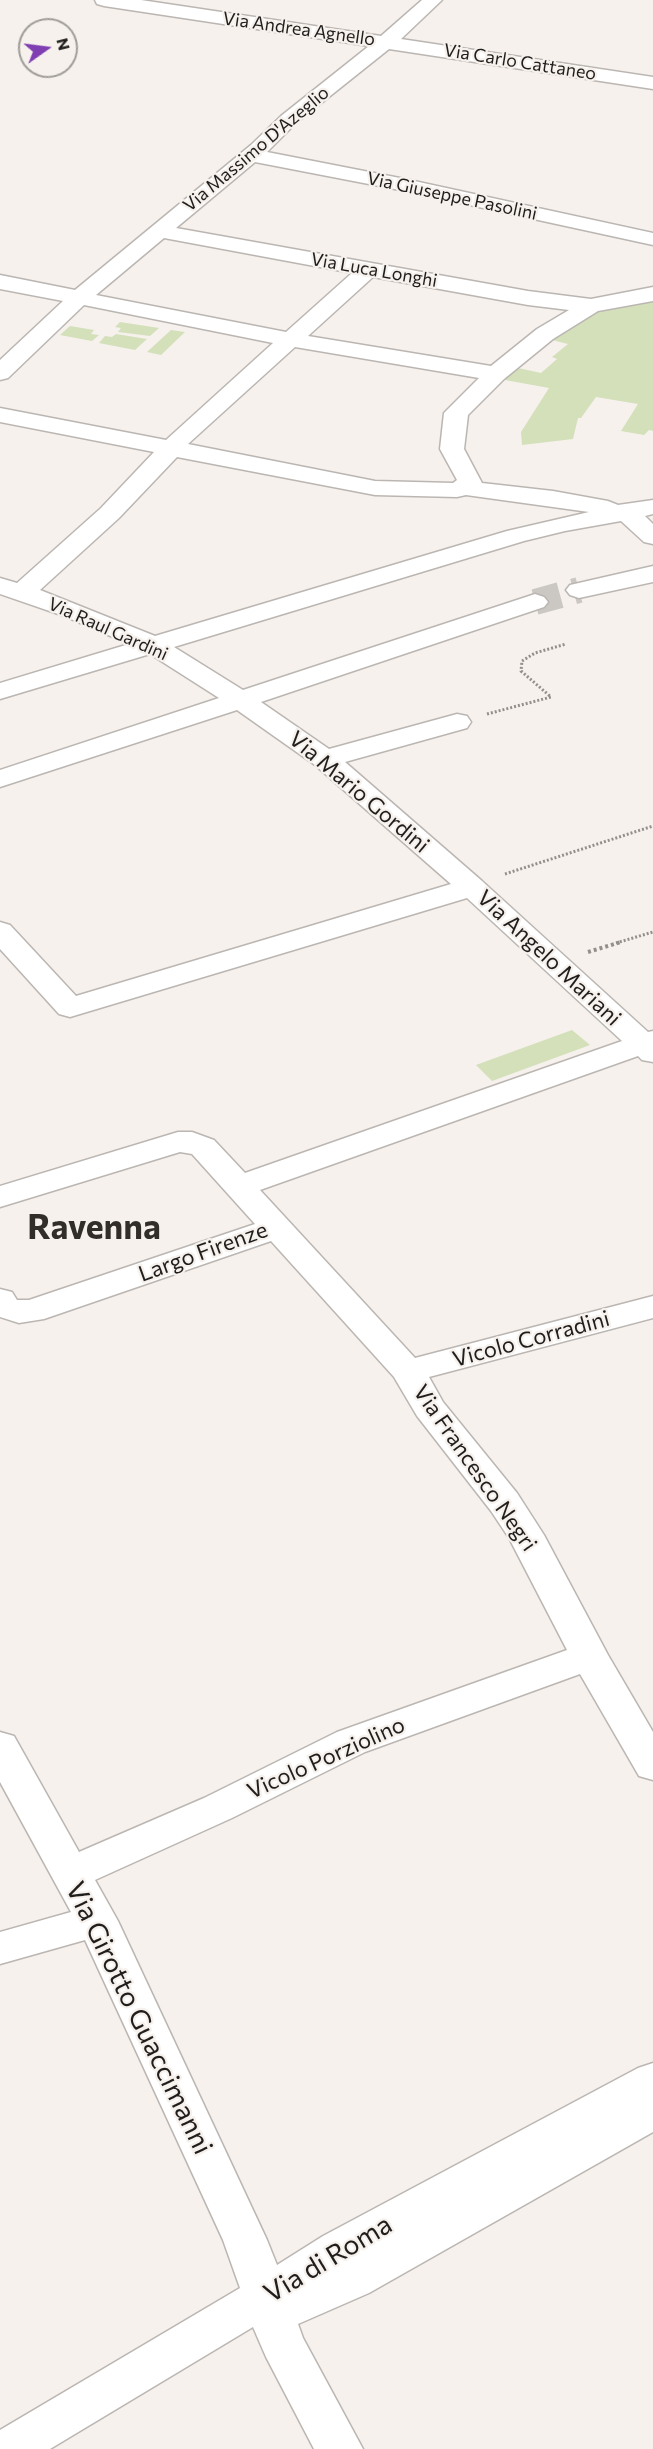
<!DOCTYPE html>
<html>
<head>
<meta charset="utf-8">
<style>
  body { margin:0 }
  #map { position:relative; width:653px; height:2449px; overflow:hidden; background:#f6f1ec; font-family:Commissioner,sans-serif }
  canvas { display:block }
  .north { position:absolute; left:18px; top:18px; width:60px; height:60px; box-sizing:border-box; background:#f6f1ec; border:2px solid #a09d99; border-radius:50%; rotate:76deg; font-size:16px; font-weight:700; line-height:24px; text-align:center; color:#201e1d }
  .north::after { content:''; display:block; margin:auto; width:21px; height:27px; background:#7f3eb2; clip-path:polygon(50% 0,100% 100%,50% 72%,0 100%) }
</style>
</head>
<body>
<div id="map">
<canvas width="653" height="2449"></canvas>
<div class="north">N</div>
</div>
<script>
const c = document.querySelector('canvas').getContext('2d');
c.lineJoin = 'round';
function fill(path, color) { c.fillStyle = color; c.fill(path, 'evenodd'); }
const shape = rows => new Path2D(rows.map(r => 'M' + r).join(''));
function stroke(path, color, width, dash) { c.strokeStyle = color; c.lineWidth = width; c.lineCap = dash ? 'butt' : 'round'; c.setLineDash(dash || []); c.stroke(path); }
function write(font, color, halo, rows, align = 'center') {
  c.font = font + ' Commissioner,sans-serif'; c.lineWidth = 4.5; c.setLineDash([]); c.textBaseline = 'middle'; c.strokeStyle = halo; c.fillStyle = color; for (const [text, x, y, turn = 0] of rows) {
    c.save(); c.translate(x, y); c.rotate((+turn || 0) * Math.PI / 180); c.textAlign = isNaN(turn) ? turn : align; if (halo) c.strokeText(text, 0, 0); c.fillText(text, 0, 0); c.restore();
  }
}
fill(shape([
  [650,301,653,302,653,431,649,430,644,435,621,431,638,404,596,397,581,418,578,418,573,439,522,445,521,432,549,388,505,380,518,368,541,373,557,359,552,357,568,344,552,340,594,313],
  [120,322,159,328,150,336,118,332,121,328,115,327],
  [70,326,94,330,91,334,99,335,92,341,60,335],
  [171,330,185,332,161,355,147,352],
  [116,334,147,339,135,350,99,343,105,336,112,337],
  [572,1030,590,1045,492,1081,476,1065]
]), '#d3e0ba');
stroke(shape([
  [535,602,579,590]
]), '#cbc7c3', 26, [26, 14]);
const minor = shape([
  [95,0,141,0,381,36,422,0,442,0,401,39,653,77,653,89,389,49,295,124,267,152,405,179,653,233,653,245,405,191,255,162,176,228,528,291,591,299,653,287,653,301,598,311,553,339,504,379,468,415,464,449,482,483,553,491,608,501,618,505,653,500,653,514,645,516,653,524,653,544,644,542,621,521,565,531,524,541,174,647,243,690,526,597,535,594,544,597,548,602,544,607,261,702,329,749,457,714,467,716,471,722,467,728,345,762,482,881,648,1032,653,1031,653,1062,642,1060,638,1056,260,1190,415,1358,653,1296,653,1318,429,1377,443,1402,517,1493,544,1535,608,1655,653,1732,653,1780,639,1776,580,1674,365,1752,232,1818,95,1880,118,1921,267,2240,277,2265,323,2236,638,2068,653,2063,653,2132,369,2293,298,2324,303,2338,363,2449,314,2449,266,2357,253,2327,50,2449,0,2449,0,2430,240,2288,223,2240,85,1940,0,1964,0,1932,71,1912,0,1782,0,1732,14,1736,79,1852,204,1798,337,1732,567,1650,509,1538,491,1511,417,1416,394,1377,271,1241,44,1319,19,1323,0,1317,0,1289,12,1292,17,1300,29,1300,255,1224,192,1154,180,1152,0,1207,0,1186,178,1132,192,1132,214,1140,245,1173,622,1041,467,898,70,1017,59,1014,0,949,0,922,10,925,76,996,451,884,315,765,237,710,0,787,0,770,219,698,150,654,0,699,0,683,129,644,64,616,0,594,0,578,17,583,101,508,154,452,0,422,0,408,166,440,273,343,84,305,8,378,0,380,0,360,63,301,0,289,0,275,75,290,251,145,281,116,369,46,104,6,97,4,95,0],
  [164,238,352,273,286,332,96,295,164,238],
  [373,277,528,305,569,310,537,329,491,366,308,336,373,277],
  [295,347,479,378,444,413,440,449,457,480,453,483,375,481,188,444,295,347],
  [177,457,375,495,457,497,466,495,589,512,507,531,155,636,40,590,119,518,177,457],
  [653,566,653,582,579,598,570,595,566,590,570,585,653,566]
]);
stroke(minor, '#bbb6b2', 3);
stroke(shape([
  [487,714,551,697,521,671,522,661,535,653,566,644],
  [505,874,653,826],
  [616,943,653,932]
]), '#938f8c', 3, [2, 2]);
stroke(shape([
  [588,952,621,942]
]), '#938f8c', 4, [3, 3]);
fill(minor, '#fff');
write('18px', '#201e1d', '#f6f1ec', [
  ["Via Andrea Agnello",299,29,8],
  ["Via Carlo Cattaneo",520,62,9],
  ["Via Massimo D'Azeglio",256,149,-40],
  ["Via Giuseppe Pasolini",452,196,12],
  ["Via Luca Longhi",374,270,10],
  ["Via Raul Gardini",108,629,24]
]);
write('22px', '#201e1d', '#f6f1ec', [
  ["Via Mario Gordini",359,792,40],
  ["Via Angelo Mariani",549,958,43],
  ["Largo Firenze",203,1252,-20],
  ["Vicolo Corradini",531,1339,-15],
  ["Via Francesco Negri",475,1468,55],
  ["Vicolo Porziolino",326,1758,-24]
]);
write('27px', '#201e1d', '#f6f1ec', [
  ["Via Girotto Guaccimanni",139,2018,64],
  ["Via di Roma",328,2259,-31]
]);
write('bold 34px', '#312d29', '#f6f1ec', [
  ["Ravenna",94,1228]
]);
</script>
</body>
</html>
